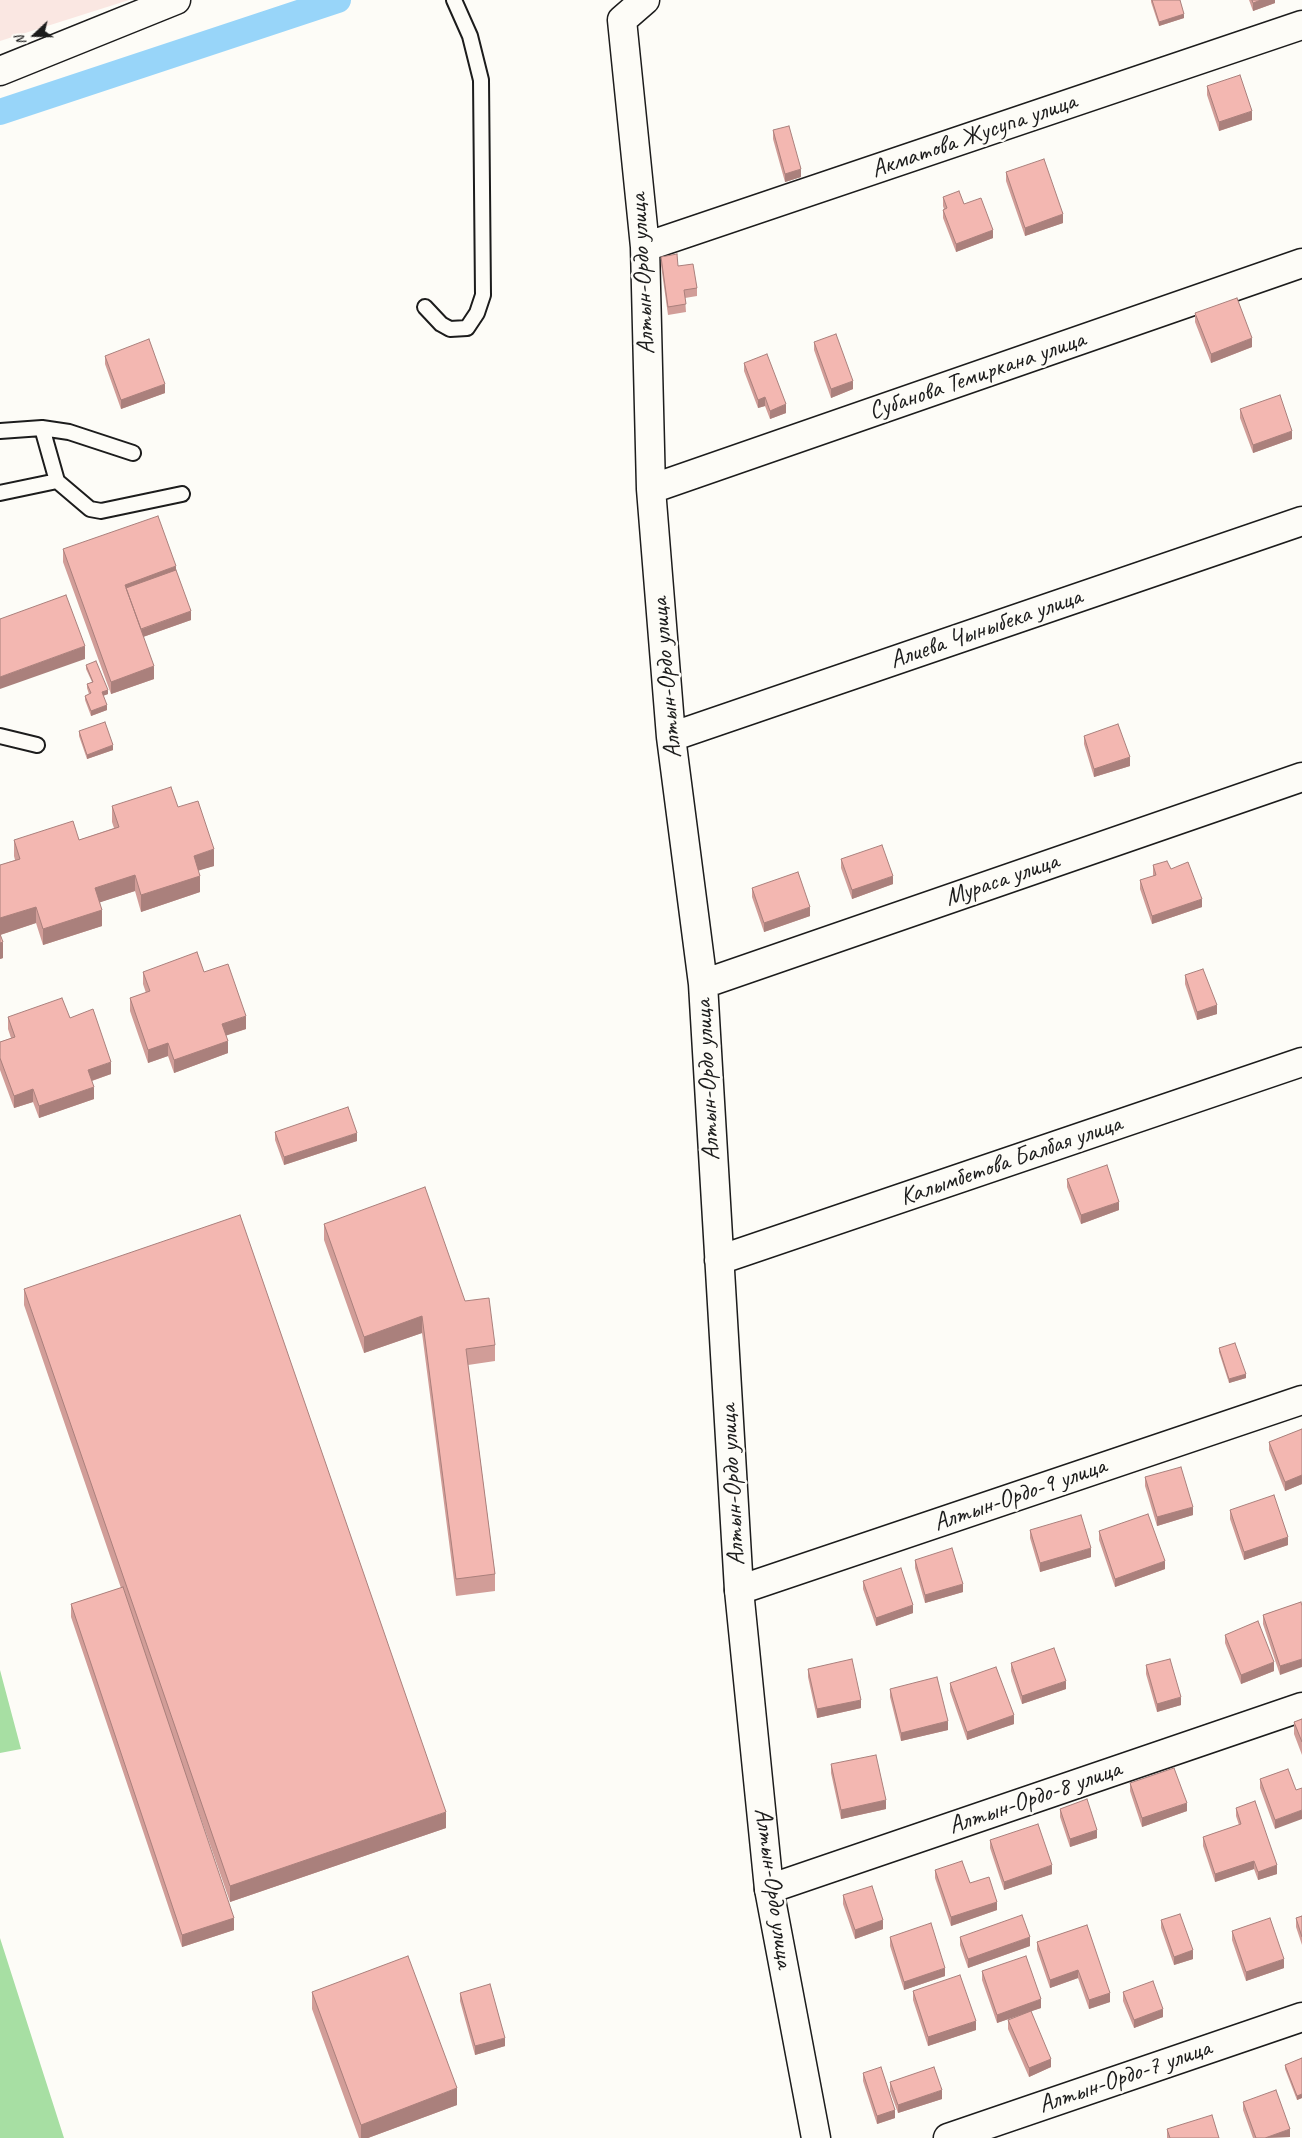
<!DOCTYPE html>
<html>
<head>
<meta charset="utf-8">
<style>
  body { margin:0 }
  #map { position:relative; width:1302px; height:2138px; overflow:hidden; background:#fdfcf7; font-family:Caveat,sans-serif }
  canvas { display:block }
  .north { position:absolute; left:10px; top:10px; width:50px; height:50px; -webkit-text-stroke:4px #fdfcf7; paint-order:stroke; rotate:249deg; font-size:14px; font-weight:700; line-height:20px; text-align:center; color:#1c1c1c }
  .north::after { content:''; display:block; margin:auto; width:18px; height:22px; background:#1c1c1c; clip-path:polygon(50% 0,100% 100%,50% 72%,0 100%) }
</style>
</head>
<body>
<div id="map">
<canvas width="1302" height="2138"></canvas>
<div class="north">N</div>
</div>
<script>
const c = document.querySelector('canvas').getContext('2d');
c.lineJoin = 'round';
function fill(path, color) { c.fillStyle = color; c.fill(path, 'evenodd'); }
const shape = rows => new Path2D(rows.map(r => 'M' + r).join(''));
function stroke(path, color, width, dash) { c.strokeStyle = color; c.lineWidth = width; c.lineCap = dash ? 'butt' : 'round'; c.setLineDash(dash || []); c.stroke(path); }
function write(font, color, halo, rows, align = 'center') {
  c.font = font + ' Caveat,sans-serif'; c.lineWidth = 5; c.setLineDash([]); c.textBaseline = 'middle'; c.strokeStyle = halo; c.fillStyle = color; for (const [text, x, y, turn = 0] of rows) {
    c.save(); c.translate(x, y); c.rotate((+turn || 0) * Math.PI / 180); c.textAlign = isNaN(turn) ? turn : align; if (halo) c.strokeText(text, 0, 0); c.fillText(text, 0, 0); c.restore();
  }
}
fill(shape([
  [0,0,129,0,0,41]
]), '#fae7e2');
fill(shape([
  [0,1670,21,1749,0,1753],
  [0,1938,64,2138,0,2138]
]), '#a7dfa3');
stroke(shape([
  [0,112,338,0]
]), '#98d5f9', 26);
const lane = shape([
  [425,307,441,324,450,329,467,328,477,313,483,295,481,80,470,36,454,0],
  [42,428,69,432,133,453],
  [0,431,42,428,57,481,90,509,101,511,182,494],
  [0,493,57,481],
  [0,736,37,745]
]);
const street = shape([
  [645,0,622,20,645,247,651,489,671,737,703,984,739,1590,1302,1400],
  [0,71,176,0],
  [645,247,1302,25],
  [651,489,1302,263],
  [671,737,1302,521],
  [703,984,1302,777],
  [719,1260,1302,1062],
  [769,1889,1302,1707],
  [948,2138,1302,2017]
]);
const secondary = shape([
  [739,1590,769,1889,816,2138]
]);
stroke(lane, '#1c1c1c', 18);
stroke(street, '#1c1c1c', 31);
stroke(secondary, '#1c1c1c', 31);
stroke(lane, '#fdfcf7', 14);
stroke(street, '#fdfcf7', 28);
stroke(secondary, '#fdfcf7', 28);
fill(shape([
  [1151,0,1180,0,1184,18,1159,26,1151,2],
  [1249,0,1275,0,1275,3,1253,11],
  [1207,86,1252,120,1219,131,1207,95],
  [773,130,801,177,785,182,773,139],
  [1006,172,1063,223,1025,236,1006,181],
  [943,197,964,204,993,238,956,252,943,218,943,210,944,209,943,206],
  [661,257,678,266,697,288,697,296,685,298,686,312,668,315,661,265],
  [1195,313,1252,347,1211,363,1195,322],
  [814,342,853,389,831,398,814,350],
  [105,356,165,393,121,409,105,364],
  [744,363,786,413,770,419,765,406,758,408,744,371],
  [1240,409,1292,439,1253,453,1240,418],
  [63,549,176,570,191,620,143,637,154,679,111,694,63,562],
  [86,665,108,694,103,696,107,710,91,716,85,700,85,696,89,694,87,688,87,684,92,682,86,669],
  [79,731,113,750,87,759,79,736],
  [1084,736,1130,766,1094,777,1084,744],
  [112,806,178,807,214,866,198,870,200,892,141,912,135,891,100,902,102,926,43,945,36,923,0,935,3,958,0,959,0,865,15,860,14,856,14,840,79,840,114,828,112,822],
  [841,859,893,884,852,899,841,868],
  [1153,865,1171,869,1202,907,1152,924,1140,889,1140,880,1153,876],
  [752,888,810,916,764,932,752,897],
  [143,972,204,972,246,1029,226,1035,228,1053,174,1073,168,1056,148,1063,130,1011,130,998,146,993,143,984],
  [1185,975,1217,1014,1197,1020,1185,984],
  [8,1017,70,1018,111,1074,92,1081,94,1099,39,1118,33,1102,14,1108,0,1070,0,1042,11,1038,8,1029],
  [275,1132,357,1141,284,1165,275,1140],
  [1067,1179,1119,1210,1081,1224,1067,1187],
  [324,1224,465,1301,495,1345,495,1361,468,1365,495,1574,495,1591,456,1596,422,1333,364,1353,324,1240],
  [24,1289,446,1828,230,1902,189,1784,234,1930,182,1947,71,1617,71,1604,121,1588,24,1305],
  [1219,1348,1246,1378,1229,1383,1219,1352],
  [1302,1429,1302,1484,1285,1491,1269,1450,1269,1442],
  [1145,1477,1193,1515,1157,1526,1145,1486],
  [1230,1510,1288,1545,1244,1560,1230,1519],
  [1030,1530,1091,1557,1040,1572,1030,1538],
  [1099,1531,1165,1569,1115,1587,1099,1540],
  [915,1560,963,1592,925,1603,915,1568],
  [863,1581,913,1613,876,1626,863,1589],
  [1301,1602,1280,1675,1263,1624,1263,1615],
  [1225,1635,1274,1671,1241,1684,1225,1643],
  [1011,1663,1066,1689,1022,1704,1011,1671],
  [1146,1665,1181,1705,1157,1712,1146,1674],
  [808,1669,861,1708,817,1718,808,1677],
  [950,1683,1014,1724,967,1740,950,1691],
  [890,1689,948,1730,901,1741,890,1697],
  [1302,1719,1302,1755,1294,1734,1294,1722],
  [831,1764,886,1809,841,1819,831,1773],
  [1288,1769,1275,1829,1260,1788,1260,1779],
  [1130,1783,1187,1811,1142,1827,1130,1791],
  [1236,1808,1277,1874,1258,1880,1254,1869,1215,1882,1203,1846,1203,1837,1239,1825,1236,1816],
  [1060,1809,1097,1838,1070,1847,1060,1817],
  [990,1840,1052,1874,1004,1890,990,1848],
  [935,1870,970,1883,997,1910,951,1926,935,1878],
  [843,1895,883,1929,855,1939,843,1904],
  [1302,1916,1302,1945,1296,1927,1296,1918],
  [1161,1920,1193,1959,1174,1965,1161,1928],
  [1087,1925,1110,2002,1089,2009,1078,1978,1050,1988,1037,1950,1037,1942],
  [1232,1931,1284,1968,1246,1981,1232,1940],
  [890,1937,945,1976,904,1990,890,1946],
  [960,1937,1030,1946,968,1968,960,1945],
  [982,1971,1041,2008,1031,2011,1051,2067,1029,2077,1008,2029,1008,2020,1025,2013,997,2023,982,1980],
  [913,1991,976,2030,928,2046,913,2000],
  [312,1992,457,2105,368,2138,359,2138,312,2009],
  [1123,1992,1163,2017,1134,2028,1123,2001],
  [460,1993,505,2046,475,2055,460,2001],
  [1302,2058,1302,2098,1297,2100,1285,2069,1285,2065],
  [863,2073,895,2118,877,2124,863,2081],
  [890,2082,942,2099,898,2113,890,2091],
  [1243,2102,1290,2137,1253,2138,1243,2110],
  [1167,2129,1219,2138,1167,2138]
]), '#d19d98');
fill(shape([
  [1261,0,1275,0,1275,3,1253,11,1253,3],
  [1184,14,1184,18,1159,26,1159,22],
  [1252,111,1252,120,1219,131,1219,122],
  [801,169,801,177,785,182,785,174],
  [1063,214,1063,223,1025,236,1025,228],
  [993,230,993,238,956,252,956,244],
  [1252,338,1252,347,1211,363,1211,354],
  [853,381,853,389,831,398,831,389],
  [165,384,165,393,121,409,121,400],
  [765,397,765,406,758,408,758,400],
  [786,404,786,413,770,419,770,411],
  [1292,431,1292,439,1253,453,1253,445],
  [176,566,176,579,127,596,125,585],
  [191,611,191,620,140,638,140,630],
  [85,646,85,659,0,689,0,677],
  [154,666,154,679,111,694,111,682],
  [108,690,108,694,102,696,102,692],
  [107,705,107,710,91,716,91,711],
  [113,745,113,750,87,759,87,755],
  [1130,757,1130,766,1094,777,1094,769],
  [214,849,214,866,194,872,194,856],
  [135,875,135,891,95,904,95,888],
  [200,876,200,892,141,912,141,895],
  [893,876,893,884,852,899,852,890],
  [1202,899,1202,907,1152,924,1152,916],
  [36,907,36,923,0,935,0,918],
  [810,907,810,916,764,932,764,923],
  [102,910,102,926,43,945,43,929],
  [3,942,3,958,0,959,0,943],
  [1217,1005,1217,1014,1197,1020,1197,1012],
  [246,1016,246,1029,222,1037,222,1024],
  [228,1041,228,1053,174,1073,174,1060],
  [168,1043,168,1056,148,1063,148,1050],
  [111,1062,111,1074,88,1082,88,1070],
  [94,1087,94,1099,39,1118,39,1106],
  [33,1089,33,1102,14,1108,14,1096],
  [357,1133,357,1141,284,1165,284,1157],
  [1119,1202,1119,1210,1081,1224,1081,1215],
  [422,1316,422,1333,364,1353,364,1337],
  [1246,1374,1246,1378,1229,1383,1229,1379],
  [1302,1475,1302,1484,1285,1491,1285,1482],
  [1193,1507,1193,1515,1157,1526,1157,1517],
  [1288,1537,1288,1545,1244,1560,1244,1552],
  [1091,1548,1091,1557,1040,1572,1040,1563],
  [1165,1561,1165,1569,1115,1587,1115,1579],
  [963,1584,963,1592,925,1603,925,1595],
  [913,1605,913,1613,876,1626,876,1618],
  [1302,1659,1302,1667,1280,1675,1280,1666],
  [1274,1662,1274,1671,1241,1684,1241,1675],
  [1066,1681,1066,1689,1022,1704,1022,1696],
  [1181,1697,1181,1705,1157,1712,1157,1704],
  [861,1700,861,1708,817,1718,817,1709],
  [1014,1715,1014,1724,967,1740,967,1732],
  [948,1721,948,1730,901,1741,901,1733],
  [886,1800,886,1809,841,1819,841,1810],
  [1187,1803,1187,1811,1142,1827,1142,1818],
  [1302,1810,1302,1819,1275,1829,1275,1820],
  [446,1812,446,1828,230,1902,230,1886],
  [1097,1830,1097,1838,1070,1847,1070,1839],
  [1254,1861,1254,1869,1215,1882,1215,1874],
  [1052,1865,1052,1874,1004,1890,1004,1882],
  [1277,1865,1277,1874,1258,1880,1258,1872],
  [997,1902,997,1910,951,1926,951,1917],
  [234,1918,234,1930,182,1947,182,1935],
  [883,1920,883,1929,855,1939,855,1930],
  [1030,1937,1030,1946,968,1968,968,1959],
  [1193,1950,1193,1959,1174,1965,1174,1957],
  [1284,1959,1284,1968,1246,1981,1246,1972],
  [945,1968,945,1976,904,1990,904,1982],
  [1078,1970,1078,1978,1050,1988,1050,1980],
  [1110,1993,1110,2002,1089,2009,1089,2000],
  [1041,1999,1041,2008,997,2023,997,2015],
  [1163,2009,1163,2017,1134,2028,1134,2020],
  [976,2021,976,2030,928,2046,928,2037],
  [505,2038,505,2046,475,2055,475,2046],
  [1051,2059,1051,2067,1029,2077,1029,2068],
  [457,2088,457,2105,368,2138,361,2138,361,2125],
  [942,2090,942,2099,898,2113,898,2105],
  [1302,2094,1302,2098,1297,2100,1297,2096],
  [895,2110,895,2118,877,2124,877,2116],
  [1290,2129,1290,2137,1265,2138]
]), '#aa807c');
const building = shape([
  [1152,0,1180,0,1184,14,1159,22,1152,0],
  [1252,0,1261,0,1253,3,1252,0],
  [1240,75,1252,111,1219,122,1207,86,1240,75],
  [789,126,801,169,785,174,773,130,789,126],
  [1044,159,1063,214,1025,228,1006,172,1044,159],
  [959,191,964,204,981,198,993,230,956,244,943,210,947,208,943,197,959,191],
  [677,254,678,266,693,264,697,288,684,290,686,304,668,307,661,257,677,254],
  [1237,298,1252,338,1211,354,1195,313,1237,298],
  [836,334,853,381,831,389,814,342,836,334],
  [149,339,165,384,121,400,105,356,149,339],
  [767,354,786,404,770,411,765,397,758,400,744,363,767,354],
  [1280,395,1292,431,1253,445,1240,409,1280,395],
  [158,516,176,566,125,585,154,666,111,682,63,549,158,516],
  [176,570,191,611,141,629,126,588,176,570],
  [66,595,85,646,0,677,0,619,66,595],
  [96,661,108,690,102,692,107,705,91,711,85,696,91,693,87,684,93,682,86,665,96,661],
  [105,722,113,745,87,755,79,731,105,722],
  [1118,724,1130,757,1094,769,1084,736,1118,724],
  [171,787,178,807,198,801,214,849,194,856,200,876,141,895,135,875,95,888,102,910,43,929,36,907,0,918,0,865,20,859,14,840,73,821,79,840,119,827,112,806,171,787],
  [882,845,893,876,852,890,841,859,882,845],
  [1167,861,1171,869,1188,862,1202,899,1152,916,1140,880,1156,875,1153,865,1167,861],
  [798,872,810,907,764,923,752,888,798,872],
  [0,934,3,942,0,943,0,934],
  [197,952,204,972,228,964,246,1016,222,1024,228,1041,174,1060,168,1043,148,1050,130,998,150,991,143,972,197,952],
  [1203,969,1217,1005,1197,1012,1185,975,1203,969],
  [62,998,70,1018,93,1009,111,1062,88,1070,94,1087,39,1106,33,1089,14,1096,0,1058,0,1042,15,1037,8,1017,62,998],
  [348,1107,357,1133,284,1157,275,1132,348,1107],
  [1107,1165,1119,1202,1081,1215,1067,1179,1107,1165],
  [425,1187,465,1301,489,1298,495,1345,466,1349,495,1574,456,1579,422,1316,364,1337,324,1224,425,1187],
  [240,1215,446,1812,230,1886,24,1289,240,1215],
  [1235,1343,1246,1374,1229,1379,1219,1348,1235,1343],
  [1302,1429,1302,1475,1285,1482,1269,1442,1302,1429],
  [1181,1467,1193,1507,1157,1517,1145,1477,1181,1467],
  [1274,1495,1288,1537,1244,1552,1230,1510,1274,1495],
  [1148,1514,1165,1561,1115,1579,1099,1531,1148,1514],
  [1081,1515,1091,1548,1040,1563,1030,1530,1081,1515],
  [952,1548,963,1584,925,1595,915,1560,952,1548],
  [901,1568,913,1605,876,1618,863,1581,901,1568],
  [123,1587,234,1918,182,1935,71,1604,123,1587],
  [1301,1602,1302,1606,1302,1659,1280,1666,1263,1615,1301,1602],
  [1258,1621,1274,1662,1241,1675,1225,1635,1258,1621],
  [1054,1648,1066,1681,1022,1696,1011,1663,1054,1648],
  [852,1659,861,1700,817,1709,808,1669,852,1659],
  [1170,1659,1181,1697,1157,1704,1146,1665,1170,1659],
  [996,1667,1014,1715,967,1732,950,1683,996,1667],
  [937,1677,948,1721,901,1733,890,1689,937,1677],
  [1302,1719,1302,1742,1294,1722,1302,1719],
  [876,1755,886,1800,841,1810,831,1764,876,1755],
  [1174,1768,1187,1803,1142,1818,1130,1783,1174,1768],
  [1288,1769,1296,1790,1302,1788,1302,1810,1275,1820,1260,1779,1288,1769],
  [1087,1799,1097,1830,1070,1839,1060,1809,1087,1799],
  [1255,1801,1277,1865,1258,1872,1254,1861,1215,1874,1203,1837,1241,1824,1236,1808,1255,1801],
  [1038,1824,1052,1865,1004,1882,990,1840,1038,1824],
  [962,1861,970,1883,989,1877,997,1902,951,1917,935,1870,962,1861],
  [872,1886,883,1920,855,1930,843,1895,872,1886],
  [1180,1914,1193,1950,1174,1957,1161,1920,1180,1914],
  [1022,1915,1030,1937,968,1959,960,1937,1022,1915],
  [1302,1916,1302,1937,1296,1918,1302,1916],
  [1270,1918,1284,1959,1246,1972,1232,1931,1270,1918],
  [931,1923,945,1968,904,1982,890,1937,931,1923],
  [1087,1925,1110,1993,1089,2000,1078,1970,1050,1980,1037,1942,1087,1925],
  [408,1956,457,2088,361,2125,312,1992,408,1956],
  [1026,1956,1041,1999,997,2015,982,1971,1026,1956],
  [960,1975,976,2021,928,2037,913,1991,960,1975],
  [1153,1981,1163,2009,1134,2020,1123,1992,1153,1981],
  [490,1984,505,2038,475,2046,460,1993,490,1984],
  [1031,2011,1051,2059,1029,2068,1008,2020,1031,2011],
  [1302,2058,1302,2094,1297,2096,1285,2065,1302,2058],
  [881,2067,895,2110,877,2116,863,2073,881,2067],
  [934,2067,942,2090,898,2105,890,2082,934,2067],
  [1276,2090,1290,2129,1265,2138,1256,2138,1243,2102,1276,2090],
  [1212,2115,1219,2138,1170,2138,1167,2129,1212,2115]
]);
fill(building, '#f3b7b1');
stroke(building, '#aa807c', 1);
write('25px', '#1c1c1c', '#fdfcf7', [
  ["Акматова Жусупа улица",974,136,-19],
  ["Алтын-Ордо улица",643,274,-93],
  ["Субанова Темиркана улица",977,376,-19],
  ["Алиева Чыныбека улица",986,629,-19],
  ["Алтын-Ордо улица",667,678,-95],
  ["Мураса улица",1002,880,-19],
  ["Алтын-Ордо улица",708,1080,-93],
  ["Калымбетова Балбая улица",1011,1161,-19],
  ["Алтын-Ордо улица",733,1485,-93],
  ["Алтын-Ордо-9 улица",1020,1495,-19],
  ["Алтын-Ордо-8 улица",1035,1798,-19],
  ["Алтын-Ордо улица",773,1888,82],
  ["Алтын-Ордо-7 улица",1125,2077,-19]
]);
</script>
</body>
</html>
